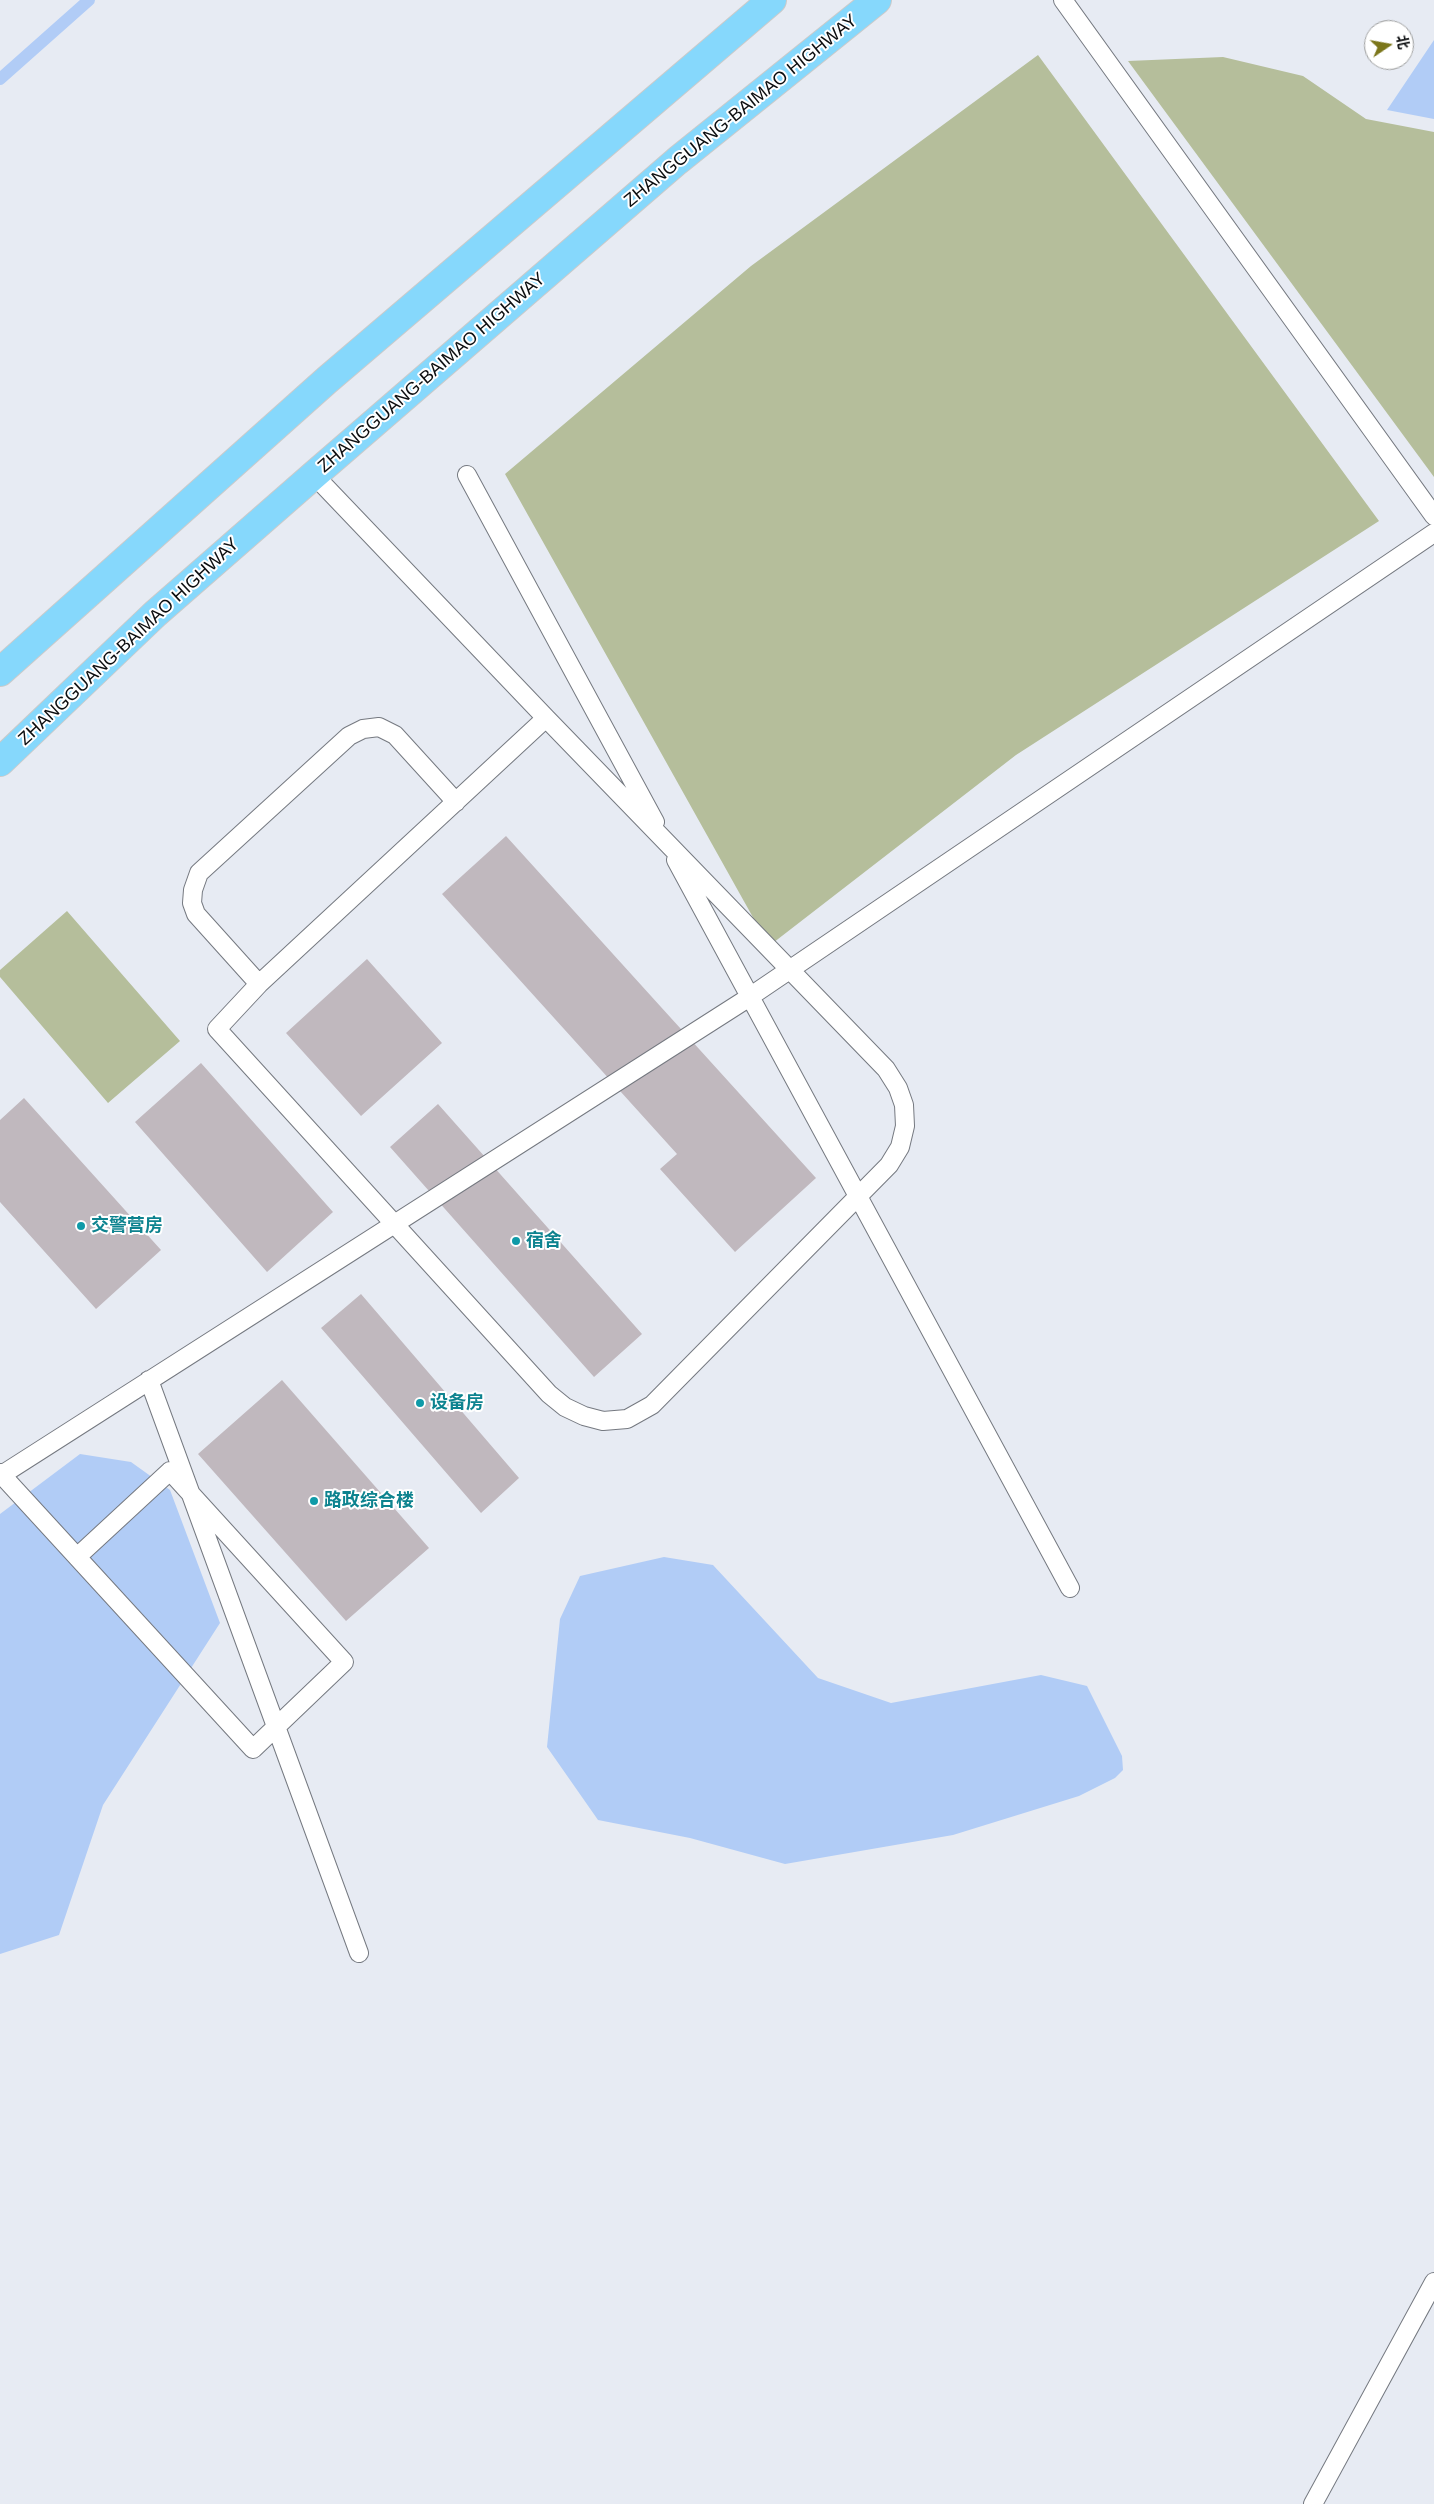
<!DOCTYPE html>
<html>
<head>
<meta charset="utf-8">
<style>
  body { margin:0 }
  #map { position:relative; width:1434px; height:2504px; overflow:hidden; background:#e7ebf3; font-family:Arial,"Noto Sans SC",sans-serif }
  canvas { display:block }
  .north { position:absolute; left:1364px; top:20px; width:50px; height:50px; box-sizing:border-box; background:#fff; border:1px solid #9e9f9f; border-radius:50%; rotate:78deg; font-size:14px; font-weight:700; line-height:20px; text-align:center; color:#0c0e10 }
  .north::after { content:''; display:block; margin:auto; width:18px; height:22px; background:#7b761a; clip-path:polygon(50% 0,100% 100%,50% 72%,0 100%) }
</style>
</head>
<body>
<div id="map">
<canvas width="1434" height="2504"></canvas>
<div class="north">北</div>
</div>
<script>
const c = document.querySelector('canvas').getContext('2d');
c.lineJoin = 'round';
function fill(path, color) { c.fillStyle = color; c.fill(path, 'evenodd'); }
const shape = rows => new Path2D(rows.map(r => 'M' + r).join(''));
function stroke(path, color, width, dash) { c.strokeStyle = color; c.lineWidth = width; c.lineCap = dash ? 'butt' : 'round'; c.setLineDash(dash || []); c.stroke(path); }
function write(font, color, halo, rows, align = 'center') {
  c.font = font + ' Arial,"Noto Sans SC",sans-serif'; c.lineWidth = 4; c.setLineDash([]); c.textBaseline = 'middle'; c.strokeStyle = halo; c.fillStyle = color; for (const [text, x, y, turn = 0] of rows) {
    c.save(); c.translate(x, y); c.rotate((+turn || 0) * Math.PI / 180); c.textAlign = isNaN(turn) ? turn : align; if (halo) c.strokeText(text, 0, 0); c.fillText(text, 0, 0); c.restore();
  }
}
fill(shape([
  [1038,55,1379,521,1016,755,769,946,505,474,751,266],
  [1223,57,1303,76,1366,119,1434,132,1434,477,1128,61],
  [67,911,180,1041,108,1103,0,977,0,970]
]), '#b5be9b');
fill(shape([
  [1434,40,1434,119,1387,110],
  [80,1454,131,1462,170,1490,220,1623,103,1805,59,1935,0,1954,0,1514],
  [664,1557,713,1565,818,1678,891,1703,1041,1675,1087,1686,1122,1756,1123,1770,1115,1778,1079,1796,953,1835,785,1864,690,1838,598,1820,547,1747,560,1619,580,1576]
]), '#b1ccf6');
stroke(shape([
  [0,79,89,0]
]), '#b1ccf6', 12);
fill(shape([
  [506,836,816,1178,735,1252,660,1169,677,1154,442,894],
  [367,959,442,1043,361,1116,286,1033],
  [201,1063,333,1212,267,1272,135,1122],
  [24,1098,161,1250,96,1309,0,1202,0,1120],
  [438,1104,642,1334,594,1377,390,1147],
  [361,1294,519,1478,481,1513,321,1328],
  [282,1380,429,1548,346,1621,198,1454]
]), '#c0b8be');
const service = shape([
  [1063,0,1434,516],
  [314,475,546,718,886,1069,898,1088,904,1105,905,1126,900,1147,889,1165,652,1405,627,1419,603,1421,584,1416,565,1407,549,1394,217,1029,259,984,546,718],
  [467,475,655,822],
  [676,860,1070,1588],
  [259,984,196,914,192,903,193,890,199,873,349,736,363,729,379,727,395,735,456,802],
  [149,1380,359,1953],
  [0,1473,253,1749,344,1662,170,1471,77,1557],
  [0,1476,745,1000,1434,533],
  [1313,2504,1434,2282]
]);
const trunk = shape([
  [0,672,327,380,772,0],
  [0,762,155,614,314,475,677,161,877,0]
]);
stroke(service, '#757980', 20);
stroke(trunk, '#cacaca', 30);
stroke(service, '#fff', 18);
stroke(trunk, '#86d8fc', 28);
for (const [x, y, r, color] of [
  [81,1226,5,"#0f9aa8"],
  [516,1241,5,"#0f9aa8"],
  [420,1403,5,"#0f9aa8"],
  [314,1501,5,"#0f9aa8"]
]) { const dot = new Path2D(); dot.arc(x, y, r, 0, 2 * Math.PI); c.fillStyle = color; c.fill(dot); stroke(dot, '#fff', 2); }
write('18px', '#0c0e10', '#fff', [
  ["ZHANGGUANG-BAIMAO HIGHWAY",741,111,-39],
  ["ZHANGGUANG-BAIMAO HIGHWAY",432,373,-41],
  ["ZHANGGUANG-BAIMAO HIGHWAY",129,642,-43]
]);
write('bold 18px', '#0d838f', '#fff', [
  ["交警营房",91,1226],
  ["宿舍",526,1241],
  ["设备房",430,1403],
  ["路政综合楼",324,1501]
], 'left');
</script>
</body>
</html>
